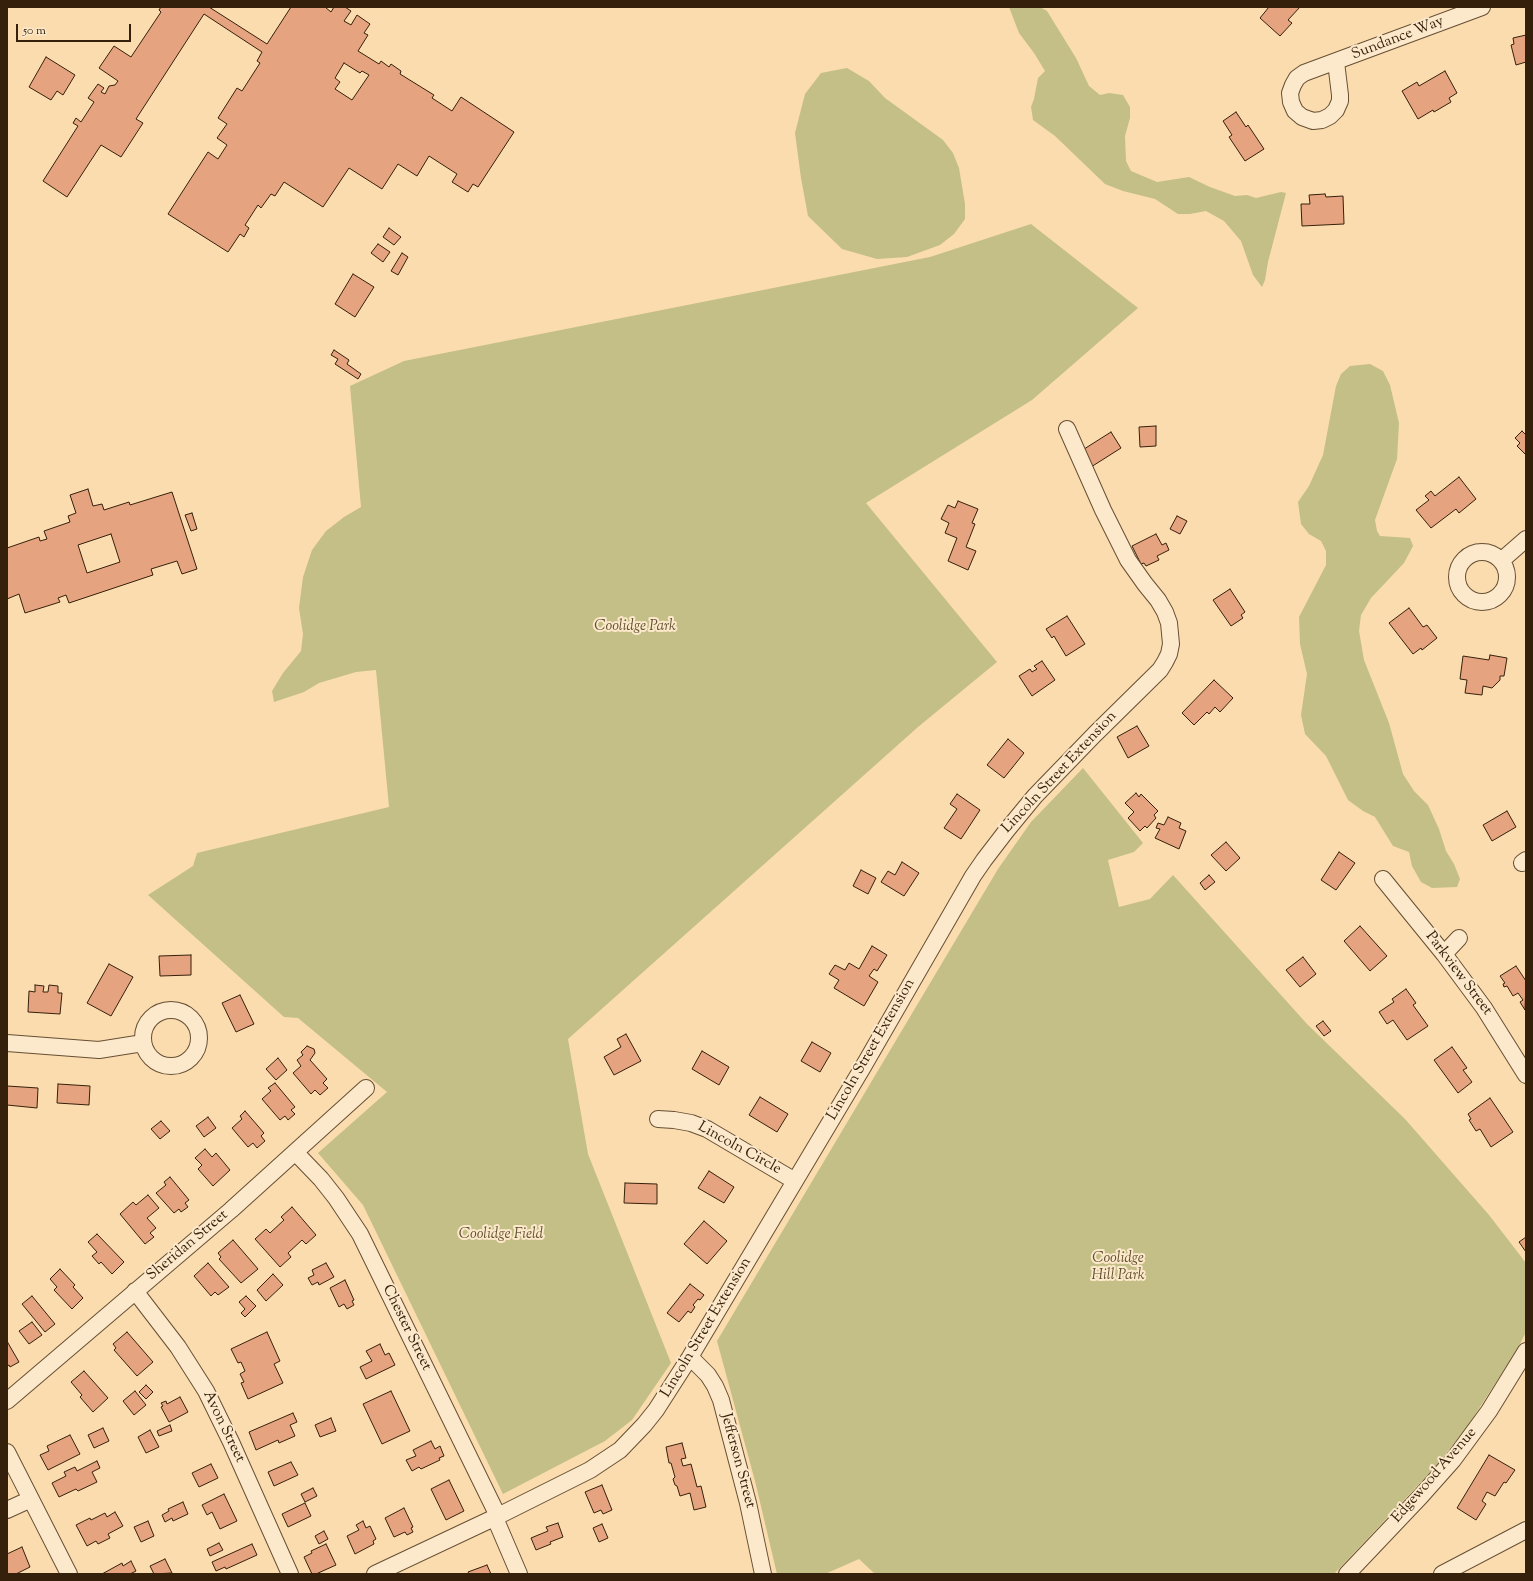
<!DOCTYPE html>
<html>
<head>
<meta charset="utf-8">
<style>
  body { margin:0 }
  #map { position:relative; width:1533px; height:1581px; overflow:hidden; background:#fbdcae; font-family:"Sorts Mill Goudy",serif }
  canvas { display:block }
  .frame { position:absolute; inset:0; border:8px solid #35200b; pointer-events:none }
  .scale { position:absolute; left:16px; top:24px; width:115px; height:18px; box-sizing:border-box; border:2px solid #35200b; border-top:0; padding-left:5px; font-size:12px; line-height:14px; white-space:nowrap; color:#35200b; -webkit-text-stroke:3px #fce8ca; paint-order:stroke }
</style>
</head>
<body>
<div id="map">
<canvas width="1533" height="1581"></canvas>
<div class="frame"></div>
<div class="scale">50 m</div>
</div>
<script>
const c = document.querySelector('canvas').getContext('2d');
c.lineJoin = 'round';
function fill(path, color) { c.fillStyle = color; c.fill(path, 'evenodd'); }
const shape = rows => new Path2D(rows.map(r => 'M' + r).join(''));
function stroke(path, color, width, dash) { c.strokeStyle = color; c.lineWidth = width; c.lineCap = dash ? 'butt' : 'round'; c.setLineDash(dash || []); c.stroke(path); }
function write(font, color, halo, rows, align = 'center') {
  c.font = font + ' "Sorts Mill Goudy",serif'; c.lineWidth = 4; c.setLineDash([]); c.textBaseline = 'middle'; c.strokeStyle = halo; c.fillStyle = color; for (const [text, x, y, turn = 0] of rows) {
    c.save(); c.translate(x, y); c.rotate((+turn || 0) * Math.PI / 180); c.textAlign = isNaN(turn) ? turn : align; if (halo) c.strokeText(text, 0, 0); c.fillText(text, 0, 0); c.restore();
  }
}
fill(shape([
  [1009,7,1040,7,1047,11,1076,58,1089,86,1100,95,1109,93,1123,95,1130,107,1130,118,1125,136,1126,161,1131,171,1157,182,1189,177,1210,187,1235,196,1247,195,1256,198,1281,192,1286,193,1268,262,1265,280,1262,287,1253,275,1241,241,1224,221,1206,211,1190,214,1178,214,1155,199,1123,191,1105,184,1055,136,1033,120,1031,107,1034,99,1038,78,1045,71,1034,53,1019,33],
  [847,68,869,81,885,98,943,140,953,153,959,168,965,204,965,219,954,234,940,245,907,257,877,259,842,249,808,216,801,178,795,133,805,94,821,73],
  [1031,224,1138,308,1032,400,866,503,997,662,918,727,568,1039,588,1154,671,1363,632,1420,605,1441,503,1494,363,1205,318,1153,387,1092,298,1018,284,1017,148,895,193,866,197,853,389,807,376,670,356,672,319,683,304,692,274,702,272,691,283,673,301,651,303,634,299,608,303,577,312,550,326,531,344,517,361,507,350,386,404,361,930,257],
  [1370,364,1383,371,1390,385,1399,423,1397,459,1375,520,1377,531,1380,536,1410,538,1413,546,1404,563,1371,598,1361,615,1359,631,1364,660,1389,723,1403,774,1414,791,1428,805,1439,829,1446,851,1454,864,1460,879,1457,887,1432,888,1421,882,1412,866,1409,852,1393,846,1375,817,1363,811,1348,800,1326,756,1305,734,1301,715,1307,674,1300,644,1299,617,1326,565,1326,551,1321,541,1309,534,1301,524,1298,502,1309,486,1323,455,1336,386,1341,374,1350,366],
  [1083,768,1143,843,1134,852,1108,860,1119,907,1150,899,1173,875,1307,1024,1405,1119,1489,1215,1526,1263,1526,1332,1518,1348,1469,1424,1436,1466,1334,1574,875,1574,859,1559,825,1574,777,1574,755,1481,717,1341,998,869,1031,822]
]), '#c3bf87');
const building = shape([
  [161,7,209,7,267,44,291,7,325,7,331,12,334,7,345,7,351,11,344,21,351,25,357,15,370,24,364,33,368,35,358,51,379,64,381,61,389,67,391,64,401,71,400,74,434,95,432,98,452,111,461,97,514,132,478,187,473,184,468,192,452,182,457,174,429,156,417,176,398,164,382,189,349,168,323,207,284,182,275,196,271,194,261,208,258,205,245,225,249,228,244,237,240,234,228,252,168,214,208,152,218,159,227,145,217,138,227,124,218,118,237,88,242,91,260,63,257,61,262,52,204,14,136,119,143,123,121,157,101,145,67,197,43,181,78,126,73,123,76,118,81,122,94,102,88,98,98,84,104,88,101,92,105,94,109,86,115,85,118,81,99,68,114,46,131,57,161,12,159,10,161,7],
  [344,63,360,73,362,71,369,75,352,100,335,89,340,82,335,78,344,63],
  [1269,7,1300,7,1288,20,1292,23,1280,36,1260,18,1269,7],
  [1526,35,1526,62,1516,65,1511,45,1514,44,1513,38,1526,35],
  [46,57,75,75,63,95,57,91,51,100,29,87,46,57],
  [1445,71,1457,93,1449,98,1451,102,1434,112,1433,110,1418,119,1402,91,1417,82,1419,86,1445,71],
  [1236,112,1246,127,1248,125,1264,149,1245,161,1229,137,1232,135,1223,121,1236,112],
  [1325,194,1326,197,1343,196,1344,224,1302,226,1301,204,1310,204,1309,195,1325,194],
  [389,228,401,237,394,245,383,237,389,228],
  [378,244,390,252,383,262,371,253,378,244],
  [402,253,408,257,398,275,391,271,402,253],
  [353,274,374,287,355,317,335,304,353,274],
  [334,350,349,360,347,364,361,374,358,379,335,364,338,359,331,355,334,350],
  [1156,426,1156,446,1140,447,1139,427,1156,426],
  [1522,431,1526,435,1526,455,1517,446,1520,443,1515,438,1522,431],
  [1111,432,1121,448,1091,467,1081,451,1111,432],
  [1459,477,1476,499,1459,513,1456,509,1431,528,1416,510,1429,500,1425,496,1431,491,1435,496,1459,477],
  [88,489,93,506,102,504,104,510,129,502,130,505,172,492,197,569,182,574,177,561,151,569,153,575,69,603,66,595,58,598,60,602,25,613,19,594,7,599,7,548,39,537,40,541,47,539,44,531,70,522,68,516,76,513,70,495,88,489],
  [111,534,120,562,87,573,78,545,111,534],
  [958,501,978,509,972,523,975,524,966,547,976,551,968,570,948,561,957,538,945,533,949,523,941,519,948,505,955,508,958,501],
  [192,513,197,529,191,531,185,515,192,513],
  [1177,516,1187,521,1180,534,1170,529,1177,516],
  [1156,534,1162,545,1166,543,1169,550,1157,556,1159,560,1146,566,1144,563,1141,564,1132,546,1156,534],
  [1230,589,1245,612,1241,615,1243,618,1231,626,1213,600,1230,589],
  [1409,608,1423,627,1427,625,1437,638,1422,650,1421,648,1413,654,1389,623,1409,608],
  [1067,616,1085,644,1066,656,1054,636,1052,638,1046,629,1067,616],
  [1490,655,1507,658,1504,676,1500,676,1500,680,1492,688,1483,686,1482,695,1465,693,1467,680,1460,679,1463,656,1489,660,1490,655],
  [1042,661,1055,680,1032,696,1019,676,1030,669,1032,672,1037,669,1034,666,1042,661],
  [1214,680,1233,698,1220,712,1215,707,1209,714,1207,712,1194,725,1182,713,1214,680],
  [1137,726,1149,746,1128,758,1117,737,1137,726],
  [1008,739,1024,753,1004,778,987,765,1008,739],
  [1136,793,1139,797,1141,794,1158,811,1154,815,1156,818,1147,828,1145,826,1140,831,1128,818,1134,812,1125,803,1136,793],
  [957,794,980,810,961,839,944,828,957,809,950,804,957,794],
  [1507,811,1516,827,1492,841,1483,825,1507,811],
  [1168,817,1181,823,1179,828,1186,831,1179,849,1155,838,1160,829,1156,828,1158,823,1164,825,1168,817],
  [1226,842,1240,858,1226,871,1211,855,1226,842],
  [1339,852,1355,863,1336,890,1321,880,1339,852],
  [902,862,919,873,904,896,881,882,888,871,895,875,902,862],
  [861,870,876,878,868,894,853,886,861,870],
  [1209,875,1215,882,1205,890,1200,883,1209,875],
  [1360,926,1387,956,1370,971,1344,941,1360,926],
  [872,946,887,955,877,971,874,969,869,976,878,982,864,1006,834,988,839,980,829,974,835,965,845,970,849,963,859,969,872,946],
  [191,955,191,975,160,976,159,956,191,955],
  [1303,957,1316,974,1300,987,1286,970,1303,957],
  [109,964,133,977,111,1016,87,1003,109,964],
  [1516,966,1526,981,1525,1010,1520,1002,1523,1000,1518,993,1513,996,1507,986,1504,987,1503,984,1505,983,1500,976,1516,966],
  [35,985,44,986,43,992,48,992,49,985,58,986,58,993,62,993,60,1014,28,1012,29,991,35,992,35,985],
  [1406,989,1416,1003,1413,1005,1428,1026,1407,1040,1393,1020,1387,1024,1379,1012,1394,1002,1392,999,1406,989],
  [240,995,254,1024,236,1032,222,1003,240,995],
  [1323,1021,1331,1031,1324,1036,1316,1026,1323,1021],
  [626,1034,641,1061,614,1075,604,1057,621,1047,617,1039,626,1034],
  [812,1042,831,1053,820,1072,801,1061,812,1042],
  [307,1046,314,1049,315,1053,310,1060,327,1079,323,1083,328,1088,320,1095,315,1090,311,1094,293,1073,301,1066,297,1060,303,1055,301,1052,307,1046],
  [1452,1047,1467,1068,1463,1070,1472,1082,1458,1093,1434,1060,1452,1047],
  [702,1051,729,1067,719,1085,692,1069,702,1051],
  [278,1058,287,1070,276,1080,266,1069,278,1058],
  [275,1083,295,1107,291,1110,295,1114,288,1120,285,1116,280,1120,262,1099,271,1091,268,1088,275,1083],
  [58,1084,90,1086,89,1105,57,1103,58,1084],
  [7,1086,38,1088,37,1108,7,1105,7,1086],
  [760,1097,788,1114,777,1132,749,1115,760,1097],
  [1490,1098,1513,1132,1491,1147,1480,1129,1476,1131,1469,1120,1471,1119,1468,1114,1490,1098],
  [245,1111,264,1133,261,1136,265,1141,257,1148,253,1143,248,1147,232,1128,242,1119,240,1116,245,1111],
  [208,1117,216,1128,204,1137,196,1126,208,1117],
  [161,1121,170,1131,160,1139,151,1129,161,1121],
  [205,1149,212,1157,216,1153,230,1170,213,1186,198,1169,202,1165,195,1158,205,1149],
  [709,1171,734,1187,724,1203,698,1188,709,1171],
  [170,1177,189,1200,185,1203,188,1207,181,1212,179,1209,174,1213,156,1193,166,1185,164,1182,170,1177],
  [625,1183,657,1184,657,1204,624,1203,625,1183],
  [148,1195,159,1208,147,1218,156,1228,150,1233,154,1237,145,1244,120,1214,133,1202,136,1205,148,1195],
  [292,1207,316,1235,306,1244,302,1240,288,1253,291,1257,280,1267,255,1239,266,1229,270,1233,284,1220,281,1217,292,1207],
  [704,1221,727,1241,707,1264,684,1244,704,1221],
  [97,1234,124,1262,112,1274,101,1262,99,1264,92,1256,97,1252,88,1242,97,1234],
  [1526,1237,1526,1252,1519,1242,1526,1237],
  [233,1240,258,1269,241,1283,219,1259,221,1257,218,1253,233,1240],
  [208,1263,229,1287,218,1295,215,1292,211,1296,194,1276,208,1263],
  [326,1263,334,1277,319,1285,318,1282,312,1285,308,1278,314,1275,312,1270,326,1263],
  [60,1269,75,1285,73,1287,83,1298,72,1309,54,1290,57,1287,50,1279,60,1269],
  [273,1274,283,1285,266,1301,257,1290,273,1274],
  [345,1280,354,1300,352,1301,354,1305,347,1309,344,1304,339,1307,330,1288,345,1280],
  [690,1284,704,1295,700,1300,698,1299,693,1305,695,1307,691,1313,688,1311,679,1322,667,1313,690,1284],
  [32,1296,55,1324,45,1332,22,1304,32,1296],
  [246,1296,256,1306,245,1317,241,1313,245,1309,239,1302,246,1296],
  [32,1322,42,1335,29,1344,19,1331,32,1322],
  [127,1332,153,1362,137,1376,114,1350,116,1348,113,1344,127,1332],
  [267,1332,280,1361,274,1364,283,1383,248,1399,241,1383,244,1382,240,1374,245,1371,241,1362,238,1363,231,1349,267,1332],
  [8,1343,19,1362,10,1367,9,1365,7,1366,7,1344,8,1343],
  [380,1344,385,1355,389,1353,395,1365,366,1379,360,1367,372,1361,366,1351,380,1344],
  [84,1371,108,1398,93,1412,80,1397,82,1395,71,1382,84,1371],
  [146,1385,153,1392,146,1399,139,1392,146,1385],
  [135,1391,146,1405,134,1415,123,1401,135,1391],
  [391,1391,410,1431,382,1444,363,1404,391,1391],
  [180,1397,188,1412,169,1422,161,1407,163,1406,161,1403,166,1401,167,1404,180,1397],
  [293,1413,297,1422,290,1425,295,1436,279,1443,278,1440,256,1450,249,1432,293,1413],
  [331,1418,336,1431,320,1437,315,1425,331,1418],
  [170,1425,172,1431,159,1436,157,1431,170,1425],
  [103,1428,109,1441,94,1448,88,1435,103,1428],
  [150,1430,159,1447,146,1453,138,1437,150,1430],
  [70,1435,80,1454,48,1470,40,1455,49,1451,47,1446,70,1435],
  [431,1441,435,1449,440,1446,444,1456,439,1458,440,1460,421,1469,419,1467,412,1471,406,1460,416,1456,413,1450,431,1441],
  [682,1443,686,1458,681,1459,683,1466,691,1464,697,1487,701,1486,706,1507,694,1510,690,1493,680,1496,677,1486,675,1485,673,1479,675,1477,671,1463,669,1463,666,1447,682,1443],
  [1489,1455,1515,1470,1506,1483,1504,1482,1495,1496,1487,1492,1482,1501,1486,1504,1476,1520,1457,1508,1489,1455],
  [97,1461,100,1468,92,1472,97,1482,78,1491,76,1489,59,1497,52,1483,66,1476,64,1472,75,1467,77,1471,97,1461],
  [291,1462,298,1475,274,1486,268,1472,291,1462],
  [211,1464,218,1478,199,1487,192,1473,211,1464],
  [449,1480,464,1511,446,1520,431,1489,449,1480],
  [602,1485,612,1510,603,1514,601,1510,594,1513,585,1492,602,1485],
  [313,1488,317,1496,305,1502,301,1494,313,1488],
  [224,1494,237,1521,220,1529,212,1512,207,1515,202,1505,224,1494],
  [183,1502,188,1514,173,1521,172,1518,165,1522,162,1515,169,1511,168,1509,183,1502],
  [305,1503,311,1516,288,1527,282,1514,305,1503],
  [404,1508,413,1527,411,1528,413,1532,407,1535,405,1532,394,1537,385,1518,404,1508],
  [115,1512,123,1526,108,1534,110,1538,98,1544,96,1541,87,1546,76,1525,90,1518,91,1520,105,1513,107,1517,115,1512],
  [148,1521,154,1536,141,1542,134,1527,148,1521],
  [363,1521,366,1528,370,1526,376,1539,373,1541,374,1544,355,1554,347,1536,359,1530,356,1525,363,1521],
  [558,1523,563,1537,550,1542,551,1544,536,1550,531,1538,548,1531,546,1527,558,1523],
  [602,1524,608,1538,599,1542,593,1528,602,1524],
  [324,1531,328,1539,319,1544,315,1536,324,1531],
  [219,1543,223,1550,210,1556,207,1549,219,1543],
  [252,1544,257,1555,226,1569,225,1567,216,1571,212,1562,252,1544],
  [326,1544,336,1565,316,1574,312,1574,304,1557,312,1553,311,1551,326,1544],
  [22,1547,30,1567,16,1574,7,1574,7,1554,22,1547],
  [165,1559,172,1573,154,1574,150,1566,165,1559],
  [131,1561,136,1571,130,1574,102,1574,122,1563,123,1566,131,1561],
  [487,1565,491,1574,469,1574,468,1572,487,1565]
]);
fill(building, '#e5a37f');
stroke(building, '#35200b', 1);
const street = shape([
  [1336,62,1340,95,1340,101,1336,110,1330,116,1322,120,1313,121,1302,117,1295,111,1291,102,1290,93,1293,85,1297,78,1304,73,1482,7],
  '1457 577a25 25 0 1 1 50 0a25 25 0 1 1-50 0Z',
  [1502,560,1526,539],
  [1522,863,1526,860],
  [1383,879,1444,954,1484,1008,1526,1075],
  [1444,954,1459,938],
  '143 1038a28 28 0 1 1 56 0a28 28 0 1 1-56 0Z',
  [7,1043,99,1050,143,1043],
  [658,1119,674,1120,691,1123,707,1129,795,1181],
  [295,1152,321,1179,336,1198,360,1234,498,1516],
  [135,1291,178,1347,206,1391,231,1442,290,1574],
  [690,1357,708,1375,715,1386,721,1400,748,1503,763,1574],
  [7,1401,231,1210,366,1088],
  [7,1452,69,1574],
  [7,1510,31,1499],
  [495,1518,519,1574],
  [375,1574,498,1516,590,1470,620,1450,644,1425,656,1410,690,1357,863,1067,973,876,984,860,1007,830,1035,796,1095,734,1160,670,1165,662,1169,654,1171,644,1169,623,1165,612,1158,600,1145,584,1128,560,1103,510,1067,429],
  [1347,1574,1421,1496,1453,1460,1489,1411,1526,1351],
  [1442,1574,1526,1530]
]);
stroke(street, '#664f34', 18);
stroke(street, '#fce8ca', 16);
write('15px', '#35200b', '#fce8ca', [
  ["Sundance Way",1398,39,-21],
  ["Lincoln Street Extension",1060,773,-47],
  ["Parkview Street",1458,974,53],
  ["Lincoln Street Extension",872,1050,-60],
  ["Lincoln Circle",739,1149,29],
  ["Sheridan Street",188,1246,-40],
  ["Chester Street",406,1328,64],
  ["Lincoln Street Extension",707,1328,-59],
  ["Avon Street",223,1427,64],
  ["Jefferson Street",737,1461,75],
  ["Edgewood Avenue",1435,1476,-49]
]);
write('italic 15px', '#605030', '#fce8ca', [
  ["Coolidge Park",635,627],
  ["Coolidge Field",501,1235],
  ["Coolidge",1118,1259],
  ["Hill Park",1118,1276]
]);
</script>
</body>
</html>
